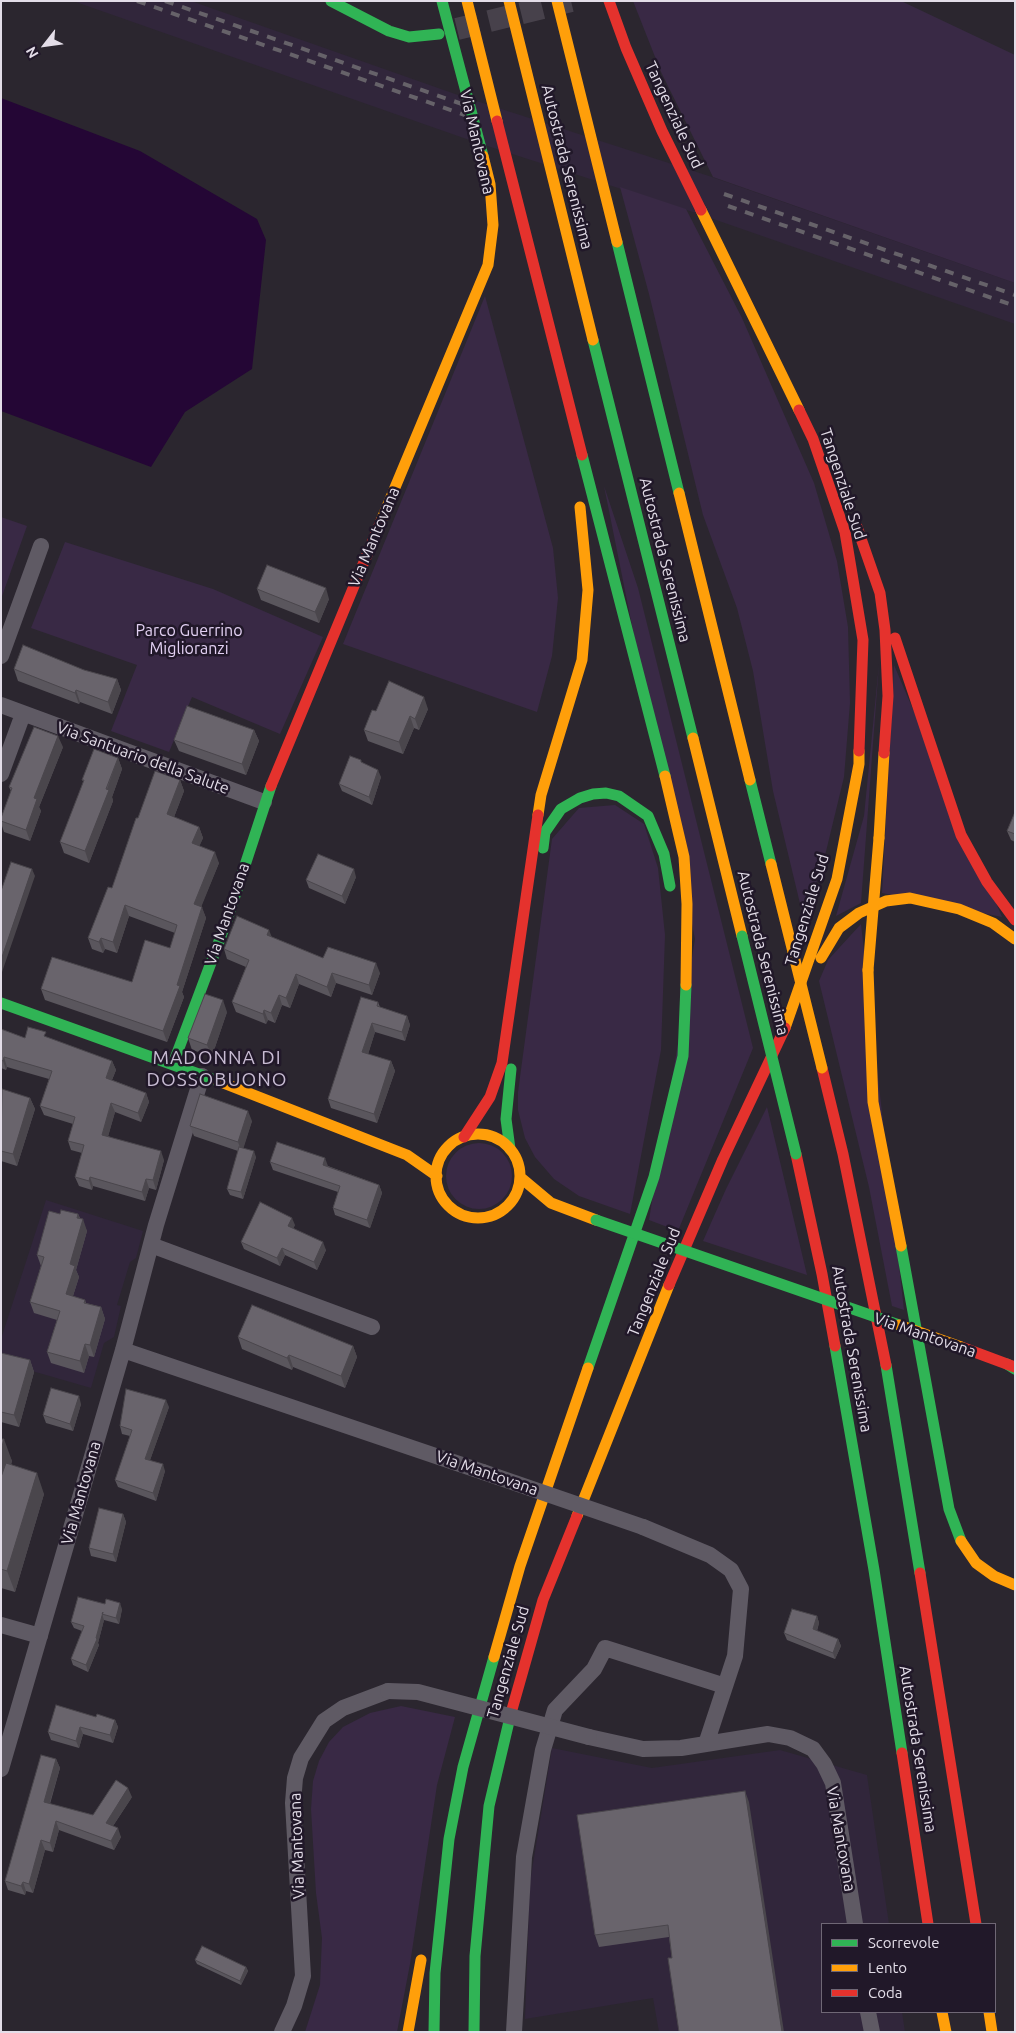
<!DOCTYPE html>
<html>
<head>
<meta charset="utf-8">
<style>
  body { margin:0 }
  #map { position:relative; width:1016px; height:2033px; overflow:hidden; background:#2b262f; font-family:Ubuntu,sans-serif }
  canvas { display:block }
  .frame { position:absolute; inset:0; border:2px solid #e3dde8; pointer-events:none }
  .legend { position:absolute; left:821px; top:1923px; width:175px; height:90px; box-sizing:border-box; background:#211829; border:1px solid #6f6775; margin:0; padding:6px 9px; list-style:none; font-size:15px; color:#e3dde8 }
  .legend li { display:flex; align-items:center; gap:10px; height:25px }
  .legend b { width:25px; border:1px solid #6f6775 }
  .north { position:absolute; left:20px; top:20px; width:50px; height:50px; -webkit-text-stroke:4px #211829; paint-order:stroke; rotate:240deg; font-size:14px; font-weight:700; line-height:20px; text-align:center; color:#e3dde8 }
  .north::after { content:''; display:block; margin:auto; width:18px; height:22px; background:#e3dde8; clip-path:polygon(50% 0,100% 100%,50% 72%,0 100%) }
</style>
</head>
<body>
<div id="map">
<canvas width="1016" height="2033"></canvas>
<div class="frame"></div>
<ul class="legend">
<li><b style="height:6px;background:#30b455"></b>Scorrevole</li>
<li><b style="height:6px;background:#ff9f0a"></b>Lento</li>
<li><b style="height:6px;background:#e5322d"></b>Coda</li>
</ul>
<div class="north">N</div>
</div>
<script>
const c = document.querySelector('canvas').getContext('2d');
c.lineJoin = 'round';
function fill(path, color) { c.fillStyle = color; c.fill(path, 'evenodd'); }
const shape = rows => new Path2D(rows.map(r => 'M' + r).join(''));
function stroke(path, color, width, dash) { c.strokeStyle = color; c.lineWidth = width; c.lineCap = dash ? 'butt' : 'round'; c.setLineDash(dash || []); c.stroke(path); }
function write(font, color, halo, rows, align = 'center') {
  c.font = font + ' Ubuntu,sans-serif'; c.lineWidth = 5; c.setLineDash([]); c.textBaseline = 'middle'; c.strokeStyle = halo; c.fillStyle = color; for (const [text, x, y, turn = 0] of rows) {
    c.save(); c.translate(x, y); c.rotate((+turn || 0) * Math.PI / 180); c.textAlign = isNaN(turn) ? turn : align; if (halo) c.strokeText(text, 0, 0); c.fillText(text, 0, 0); c.restore();
  }
}
fill(shape([
  [73,1,191,1,458,95,709,176,1015,283,1015,324,696,213,475,142],
  [46,1200,143,1231,136,1258,130,1262,117,1305,121,1306,114,1337,104,1343,91,1388,1,1362,1,1339],
  [552,1748,652,1768,780,1750,867,1775,889,1924,822,1924,822,2012,902,2012,905,2032,659,2032,653,1998,525,2019,530,1882]
]), '#31263b');
fill(shape([
  [633,1,901,1,1015,55,1015,283,713,177,661,72],
  [620,187,686,209,742,318,776,396,814,483,837,561,848,627,850,703,844,777,822,868,803,916,773,791,753,671,737,608,703,515,649,294],
  [485,296,553,548,558,598,552,656,537,712,343,644],
  [604,486,638,588,753,1048,678,1231,649,1220,695,939],
  [1,517,27,526,1,599],
  [65,542,213,589,323,637,280,734,192,697,169,752,111,731,137,665,31,628],
  [879,664,861,903,836,916,864,816],
  [894,665,1002,917,882,893],
  [615,805,644,824,658,868,665,935,661,1050,630,1214,579,1196,554,1179,535,1157,525,1138,518,1110,518,1092,552,839,579,808],
  [861,924,904,1310,892,1306,869,1187,819,981,828,960],
  [767,1107,807,1275,703,1241,726,1189],
  '446 1176a33 33 0 1 1 66 0a33 33 0 1 1-66 0Z',
  [401,1706,455,1717,437,1785,410,1964,397,2032,305,2032,320,1985,322,1938,316,1893,311,1809,313,1781,319,1761,329,1742,343,1727,370,1713]
]), '#392945');
fill(shape([
  [1,98,140,151,257,219,266,240,252,369,185,412,151,467,1,411]
]), '#240635');
stroke(shape([
  [457,29,571,1]
]), '#47414b', 22, [22, 11]);
stroke(shape([
  [1,656,41,546],
  [1,705,264,802],
  [1,774,23,714],
  [151,1245,372,1327],
  [123,1350,483,1472],
  [643,1527,710,1555,731,1570,741,1589,735,1656,706,1744],
  [1,1625,40,1636],
  [589,1737,643,1749,681,1748,768,1734,790,1738,813,1749,824,1764,833,1783,855,1924],
  [1,1769,123,1350,156,1225,202,1076],
  [868,2012,872,2032],
  [282,2032,294,2006,303,1976,293,1803,295,1778,301,1758,324,1721,343,1708,388,1691],
  [514,2032,524,1857,543,1750,555,1710,594,1669,605,1648,725,1686]
]), '#5f5a64', 16);
stroke(shape([
  [331,1,389,31,409,37,439,34],
  [442,1,483,156],
  [617,242,679,493],
  [593,340,693,738],
  [582,455,665,776],
  [750,780,771,864],
  [543,848,545,832,561,809,580,798,593,794,606,793,619,796,648,816,664,854,670,886],
  [1,1003,218,1081],
  [173,1064,227,920,271,786],
  [510,1149,506,1119,511,1069],
  [901,1246,949,1509,961,1541],
  [835,1346,874,1570,902,1753],
  [1007,1364,1015,1369],
  [886,1365,920,1573],
  [588,1368,654,1177,683,1056,686,985],
  [434,2032,435,1973,449,1839,463,1767,494,1657],
  [474,2032,475,1956,489,1806,511,1713]
]), '#30b455', 11);
stroke(shape([
  [467,1,497,121],
  [509,1,593,340],
  [557,1,617,242],
  [701,210,799,410],
  [679,493,750,780],
  [381,521,488,265,493,225,490,184,483,156],
  [693,738,742,936],
  [665,776,684,857,687,904,686,985],
  [538,815,541,795,582,660,588,590,580,507],
  [879,838,884,753],
  [821,958,839,928,859,913,886,901,910,898,959,909,993,923,1015,939],
  [868,970,873,1102,901,1246],
  [785,1028,837,879,859,764,859,751],
  [218,1081,407,1155,437,1176],
  '436 1176a42 42 0 1 1 84 0a42 42 0 1 1-84 0Z',
  [520,1177,551,1203,596,1220],
  [577,1516,669,1285],
  [961,1541,976,1563,994,1576,1015,1585],
  [494,1657,520,1566,588,1368],
  [942,2012,946,2032],
  [989,2012,992,2032],
  [408,2032,421,1960]
]), '#ff9f0a', 11);
stroke(shape([
  [609,1,626,48,662,131,701,210],
  [497,121,582,455],
  [799,410,813,439,845,532,863,640,859,751],
  [857,527,880,593,885,630,888,696,884,753],
  [895,638,961,835,987,882,1015,920],
  [271,786,381,521],
  [822,1068,843,1154,886,1365],
  [464,1137,490,1097,502,1063,538,815],
  [796,1154,822,1274,835,1346],
  [669,1285,723,1159,785,1028],
  [961,1347,1015,1367],
  [920,1573,976,1924],
  [511,1713,543,1600,577,1516],
  [902,1753,928,1924]
]), '#e5322d', 11);
stroke(shape([
  [137,1,465,115],
  [165,1,462,104],
  [724,194,1015,295],
  [728,206,1015,306]
]), '#666269', 4, [9, 9]);
stroke(shape([
  [483,1472,643,1527],
  [388,1691,418,1692,589,1737]
]), '#5f5a64', 16);
stroke(shape([
  [742,936,796,1154],
  [596,1220,899,1325]
]), '#30b455', 11);
stroke(shape([
  [771,864,822,1068],
  [868,970,879,838],
  [899,1325,961,1347]
]), '#ff9f0a', 11);
fill(shape([
  [257,589,329,599,319,623,261,600],
  [14,669,84,670,117,679,121,690,112,714,80,702,79,704,18,681],
  [428,709,419,730,414,728,403,754,368,741,364,730,376,711],
  [254,730,259,741,246,775,179,751,174,740],
  [63,747,39,807,41,811,30,841,4,832,1,823,1,818,11,791,9,787],
  [118,758,122,769,112,797,113,801,89,863,64,853,60,842,84,782,82,780],
  [362,762,381,777,372,805,342,791,339,784],
  [180,780,184,791,174,817,199,827,203,838,199,846,219,863,201,906,206,918,182,992,184,997,167,1042,45,1000,41,989,132,982,170,948,175,933,129,916,117,953,105,949,103,953,92,949,88,938,112,888,138,818],
  [1015,812,1015,842,1011,840,1007,831],
  [356,877,345,904,309,888,306,880],
  [272,937,323,958,380,973,372,995,336,983,331,997,299,984,290,1008,282,1005,275,1023,268,1020,266,1024,236,1012,232,1002,246,967,227,959,224,949],
  [378,1002,380,1007,407,1016,410,1025,405,1041,375,1032,368,1054,391,1061,395,1071,377,1123,331,1108,328,1099],
  [227,1012,212,1056,192,1050,188,1038],
  [1,1029,25,1038,48,1038,112,1061,116,1070,112,1080,146,1093,149,1102,141,1122,115,1112,108,1136,164,1160,156,1190,149,1188,145,1201,93,1186,92,1190,79,1186,75,1177,82,1153,71,1150,68,1141,73,1124,44,1115,40,1106,49,1079,7,1067,6,1070,1,1068],
  [1,1090,30,1098,35,1109,17,1166,1,1161],
  [252,1121,243,1148,256,1157,243,1199,230,1195,227,1189,238,1151,194,1136,190,1126],
  [270,1162,328,1166,379,1185,382,1193,370,1228,335,1215,333,1208,338,1192,273,1170],
  [60,1214,78,1214,87,1231,76,1270,79,1277,73,1296,85,1300,86,1303,101,1307,105,1319,94,1357,89,1356,84,1373,51,1363,47,1352,57,1320,34,1313,30,1302,41,1266,37,1255],
  [295,1225,293,1228,326,1250,317,1270,285,1255,280,1266,244,1249,241,1242],
  [238,1337,353,1346,357,1357,345,1388,293,1367,292,1370,242,1349],
  [1,1353,30,1360,34,1372,19,1427,1,1422],
  [81,1404,73,1431,46,1423,43,1415],
  [169,1407,150,1460,165,1471,156,1501,118,1487,115,1480,130,1436,122,1434,120,1426],
  [1,1439,12,1461,11,1464,44,1494,15,1592,1,1588],
  [123,1514,126,1522,116,1562,91,1556,89,1548],
  [122,1609,119,1624,104,1620,98,1643,99,1645,88,1672,73,1665,71,1659,82,1631,74,1628,71,1622],
  [817,1616,819,1623,817,1631,838,1639,841,1646,835,1659,787,1640,784,1633],
  [96,1717,115,1720,118,1727,113,1743,83,1734,79,1748,51,1740,48,1732],
  [56,1759,60,1768,50,1804,93,1815,132,1797,113,1826,121,1837,114,1850,59,1830,53,1852,45,1850,33,1893,26,1891,25,1895,8,1890,5,1881],
  [749,1802,672,1958,669,1937,599,1947,595,1935],
  [195,1960,246,1967,248,1971,241,1985,197,1964]
]), '#5a565d');
fill(shape([
  [326,588,329,599,319,623,315,612],
  [117,679,121,690,112,714,108,702],
  [76,690,80,702,79,704,75,693],
  [424,697,428,709,419,730,415,719],
  [410,716,414,728,403,754,399,742],
  [254,730,259,741,246,775,242,764],
  [58,736,63,747,39,807,41,811,30,841,26,830,34,798],
  [118,758,122,769,112,797,113,801,89,863,85,851],
  [378,770,381,777,372,805,369,797],
  [180,780,184,791,171,825,167,814],
  [199,827,203,838,196,854,192,843],
  [215,852,219,863,198,915,194,904],
  [32,869,35,876,1,975,1,960],
  [354,869,356,877,345,904,342,896],
  [125,905,129,916,117,953,113,942],
  [202,907,206,918,182,992,184,997,167,1042,163,1031,177,985],
  [269,930,273,940,267,935],
  [101,938,105,949,103,953,99,942],
  [376,963,380,973,372,995,369,985],
  [332,973,336,983,331,997,327,987],
  [296,974,299,984,290,1008,286,998],
  [279,995,282,1005,275,1023,271,1013],
  [223,1000,227,1012,212,1056,207,1045],
  [264,1010,268,1020,266,1024,263,1014],
  [407,1016,410,1025,405,1041,402,1032],
  [372,1023,375,1032,366,1061,362,1052],
  [4,1057,7,1067,6,1070,3,1061],
  [112,1061,116,1070,109,1087,106,1078],
  [391,1061,395,1071,377,1123,374,1114],
  [146,1093,149,1102,141,1122,138,1113],
  [30,1098,35,1109,17,1166,13,1154],
  [111,1103,115,1112,106,1144,102,1135],
  [248,1111,252,1121,242,1153,238,1142],
  [161,1151,164,1160,156,1190,153,1180],
  [254,1151,256,1157,243,1199,241,1192],
  [325,1158,328,1166,326,1172,323,1165],
  [90,1177,93,1186,92,1190,89,1181],
  [146,1179,149,1188,145,1201,142,1192],
  [379,1185,382,1193,370,1228,367,1220],
  [78,1214,82,1224,83,1219,87,1231,76,1270,79,1277,70,1305,66,1294],
  [292,1218,295,1225,291,1234,288,1226],
  [323,1242,326,1250,317,1270,314,1262],
  [282,1248,285,1255,280,1266,277,1258],
  [101,1307,105,1319,94,1357,90,1345],
  [85,1344,89,1356,84,1373,80,1361],
  [353,1346,357,1357,345,1388,341,1376],
  [289,1355,293,1367,292,1370,287,1358],
  [30,1360,34,1372,19,1427,14,1415],
  [79,1396,81,1404,73,1431,70,1424],
  [166,1400,169,1407,148,1466,145,1459],
  [4,1439,12,1461,5,1490,1,1480,1,1450],
  [163,1464,165,1471,156,1501,153,1493],
  [37,1473,44,1494,15,1592,7,1571],
  [123,1514,126,1522,116,1562,113,1554],
  [120,1603,122,1609,119,1624,116,1618],
  [102,1614,104,1620,98,1643,99,1645,88,1672,86,1665,96,1638],
  [817,1616,819,1623,815,1636,813,1629],
  [838,1639,841,1646,835,1659,833,1653],
  [115,1720,118,1727,113,1743,110,1735],
  [80,1727,83,1734,79,1748,76,1741],
  [56,1759,60,1768,47,1812,44,1802],
  [128,1788,132,1797,109,1832,106,1823],
  [745,1791,749,1802,784,2032,782,2032],
  [56,1821,59,1830,53,1852,50,1843],
  [118,1828,121,1837,114,1850,111,1841],
  [41,1840,45,1850,33,1893,29,1884],
  [23,1882,26,1891,25,1895,21,1886],
  [246,1967,248,1971,241,1985,240,1981]
]), '#4a464c');
const building = shape([
  [267,565,326,588,315,612,257,589,267,565],
  [23,645,84,670,117,679,108,702,76,690,75,693,14,669,23,645],
  [389,681,424,697,415,719,410,716,399,742,364,730,372,710,376,711,389,681],
  [187,706,254,730,242,764,174,740,187,706],
  [34,727,58,736,34,798,37,799,26,830,1,821,1,818,12,788,9,787,34,727],
  [94,749,118,758,106,789,109,790,85,851,60,842,84,780,82,780,94,749],
  [350,756,361,760,361,762,378,770,369,797,339,784,350,756],
  [155,771,180,780,167,814,199,827,192,843,215,852,194,904,202,907,177,985,180,986,163,1031,41,989,52,957,132,982,145,940,170,948,177,925,125,905,113,942,101,938,99,942,88,938,108,887,112,888,136,818,138,818,155,771],
  [1015,812,1015,834,1007,831,1015,812],
  [318,854,354,869,342,896,306,880,318,854],
  [11,862,32,869,1,960,1,891,11,862],
  [237,916,269,930,267,935,323,958,328,947,376,963,369,985,332,973,327,987,296,974,286,998,279,995,271,1013,264,1010,263,1014,232,1002,249,960,224,949,237,916],
  [205,994,223,1000,207,1045,188,1038,205,994],
  [361,997,378,1002,377,1006,407,1016,402,1032,372,1023,362,1052,391,1061,374,1114,328,1099,361,997],
  [28,1027,46,1032,44,1036,112,1061,106,1078,146,1093,138,1113,111,1103,102,1135,161,1151,153,1180,146,1179,142,1192,90,1177,89,1181,75,1177,84,1145,68,1141,75,1117,40,1106,52,1071,4,1057,3,1061,1,1060,1,1029,25,1038,28,1027],
  [2,1089,30,1098,13,1154,1,1151,2,1089],
  [200,1094,248,1111,238,1142,190,1126,200,1094],
  [277,1142,325,1158,323,1165,379,1185,367,1220,333,1208,340,1186,270,1162,277,1142],
  [239,1147,254,1151,241,1192,227,1189,239,1147],
  [260,1202,292,1218,288,1226,323,1242,314,1262,282,1248,277,1258,241,1242,260,1202],
  [61,1210,78,1214,77,1218,83,1219,70,1264,75,1266,66,1294,85,1300,84,1303,101,1307,90,1345,85,1344,80,1361,47,1352,60,1311,30,1302,44,1257,37,1255,49,1211,60,1214,61,1210],
  [252,1305,353,1346,341,1376,289,1355,287,1358,238,1337,252,1305],
  [1,1353,30,1360,14,1415,1,1412,1,1353],
  [51,1388,79,1396,70,1424,43,1415,51,1388],
  [126,1389,166,1400,145,1459,163,1464,153,1493,115,1480,132,1430,120,1426,126,1389],
  [1,1439,4,1439,1,1450,1,1439],
  [6,1463,37,1473,7,1571,1,1569,1,1477,6,1463],
  [99,1508,123,1514,113,1554,89,1548,99,1508],
  [78,1597,105,1604,106,1599,120,1603,116,1618,102,1614,103,1612,96,1638,97,1639,86,1665,71,1659,84,1626,71,1622,78,1597],
  [792,1609,817,1616,813,1629,838,1639,833,1653,784,1633,792,1609],
  [56,1705,96,1717,97,1714,115,1720,110,1735,80,1727,76,1741,48,1732,56,1705],
  [41,1755,56,1759,44,1802,93,1815,116,1780,128,1788,106,1823,118,1828,111,1841,56,1821,50,1843,41,1840,29,1884,23,1882,21,1886,5,1881,41,1755],
  [745,1791,782,2032,679,2032,668,1958,672,1958,668,1925,595,1935,577,1815,745,1791],
  [202,1946,246,1967,240,1981,195,1960,202,1946]
]);
fill(building, '#69646c');
stroke(building, '#4a464c', 1);
write('16px', '#e3dde8', '#211829', [
  ["Tangenziale Sud",674,115,65],
  ["Via Mantovana",477,142,77],
  ["Autostrada Serenissima",567,167,76],
  ["Tangenziale Sud",843,484,72],
  ["Via Mantovana",374,537,-67],
  ["Autostrada Serenissima",665,560,76],
  ["Via Santuario della Salute",143,758,20],
  ["Tangenziale Sud",807,910,-73],
  ["Via Mantovana",227,914,-71],
  ["Autostrada Serenissima",763,953,76],
  ["Tangenziale Sud",654,1282,-68],
  ["Via Mantovana",925,1335,19],
  ["Autostrada Serenissima",852,1349,80],
  ["Via Mantovana",487,1473,19],
  ["Via Mantovana",81,1493,-74],
  ["Tangenziale Sud",508,1662,-74],
  ["Autostrada Serenissima",918,1749,81],
  ["Via Mantovana",841,1839,80],
  ["Via Mantovana",297,1846,-92]
]);
write('16px', '#e3d1f3', '#211829', [
  ["Parco Guerrino",189,631],
  ["Miglioranzi",189,649]
]);
c.letterSpacing = '1px';
write('19px', '#c8bcd3', '#211829', [
  ["MADONNA DI",217,1058],
  ["DOSSOBUONO",217,1080]
]);
c.letterSpacing = '0px';
</script>
</body>
</html>
